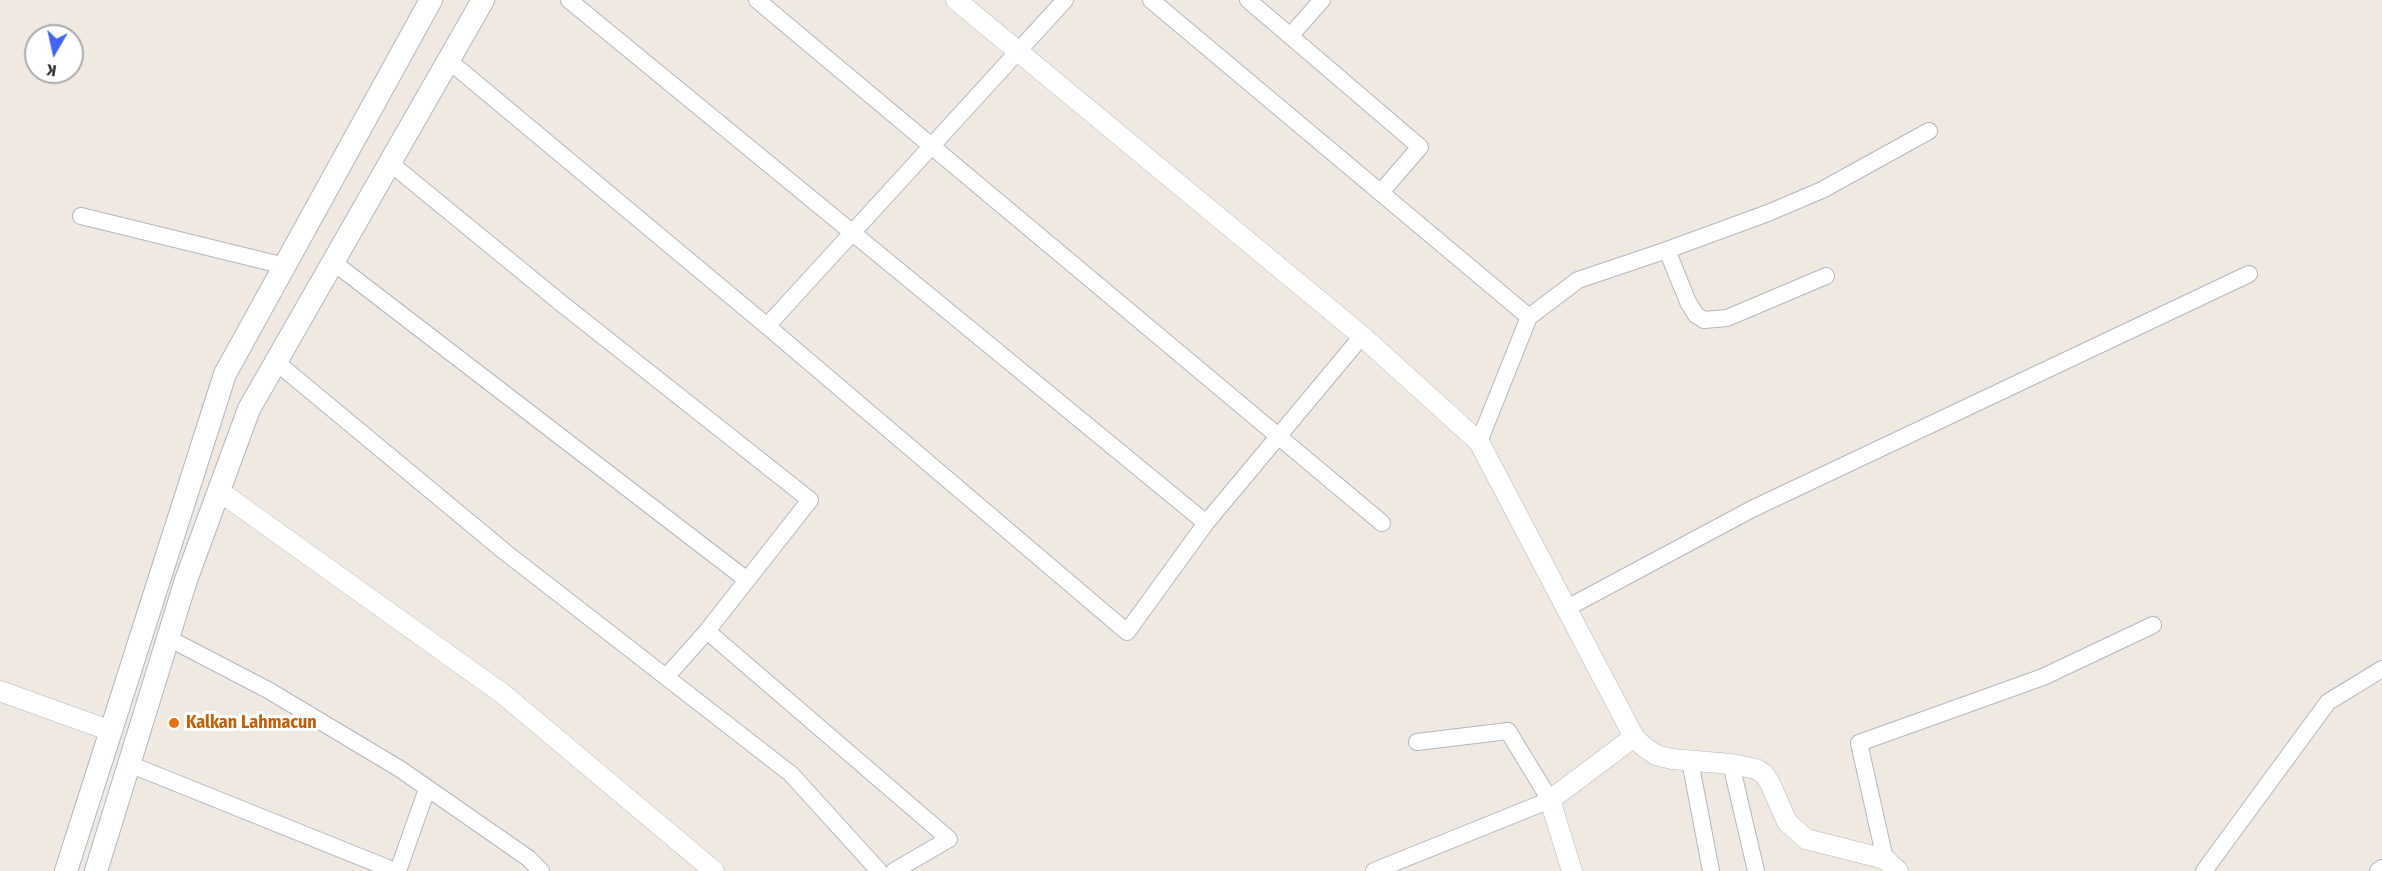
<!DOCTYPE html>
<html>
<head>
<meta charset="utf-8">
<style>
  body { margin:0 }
  #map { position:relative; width:2382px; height:871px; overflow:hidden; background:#efe9e1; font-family:"Fira Sans Condensed",sans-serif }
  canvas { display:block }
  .north { position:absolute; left:24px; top:24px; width:60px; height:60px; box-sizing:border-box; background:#fff; border:2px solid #ababab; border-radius:50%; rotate:189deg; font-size:16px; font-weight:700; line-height:24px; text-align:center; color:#2e2e2e }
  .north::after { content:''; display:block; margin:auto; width:21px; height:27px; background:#4264fb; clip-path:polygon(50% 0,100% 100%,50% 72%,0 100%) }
</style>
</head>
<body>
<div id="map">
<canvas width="2382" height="871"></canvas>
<div class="north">K</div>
</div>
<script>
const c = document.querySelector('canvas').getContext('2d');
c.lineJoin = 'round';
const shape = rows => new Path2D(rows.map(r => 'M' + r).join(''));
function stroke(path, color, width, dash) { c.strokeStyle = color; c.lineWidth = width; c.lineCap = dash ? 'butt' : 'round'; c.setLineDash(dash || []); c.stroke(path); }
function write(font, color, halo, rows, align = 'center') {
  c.font = font + ' "Fira Sans Condensed",sans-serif'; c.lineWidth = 6; c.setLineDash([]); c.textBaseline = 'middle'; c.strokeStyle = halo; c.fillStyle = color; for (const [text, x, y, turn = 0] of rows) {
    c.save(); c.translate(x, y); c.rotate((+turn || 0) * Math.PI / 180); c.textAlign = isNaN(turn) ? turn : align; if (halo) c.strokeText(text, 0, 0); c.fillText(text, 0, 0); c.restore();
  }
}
const minor = shape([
  [569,0,1206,523],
  [757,0,1382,523],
  [1151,0,1529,317,1479,442],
  [1248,0,1420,147,1381,192],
  [1291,35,1322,0],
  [448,60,767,326,1127,632,1206,523,1362,336],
  [390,163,561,303,810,500,707,631,666,677],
  [81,216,285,266],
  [1667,250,1688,302,1696,315,1704,320,1727,318,1826,276],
  [333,262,747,580],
  [1529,317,1578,280,1667,250,1768,213,1822,190,1929,131],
  [767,326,1065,0],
  [276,362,505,552,791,774,879,871],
  [1567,608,1752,509,2249,274],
  [707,631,949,839,894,871],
  [168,638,268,690,400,769,528,858,541,871],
  [1690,761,1711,871],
  [129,764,395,871],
  [1731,764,1756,871],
  [1885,859,1859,743,2043,677,2153,625],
  [398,871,427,789],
  [1374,871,1550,800,1508,731,1417,742],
  [2204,871,2328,702,2382,669],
  [2378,871,2382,868]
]);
const tertiary = shape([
  [956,0,1362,336,1479,442,1634,737,1643,746,1656,755,1672,759,1731,764,1756,769,1764,774,1770,783,1787,822,1806,839,1885,859,1898,871],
  [219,491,503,694,714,871],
  [0,691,111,731],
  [1572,871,1550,800,1634,737]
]);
const secondary = shape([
  [66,871,225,374,431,0],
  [96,871,186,580,249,409,483,0]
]);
stroke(minor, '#b4b7c1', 18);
stroke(tertiary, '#b4b7c1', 21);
stroke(secondary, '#b4b7c1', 24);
stroke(minor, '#fff', 16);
stroke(tertiary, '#fff', 20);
stroke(secondary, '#fff', 22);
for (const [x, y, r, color] of [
  [174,723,6,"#e8710a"]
]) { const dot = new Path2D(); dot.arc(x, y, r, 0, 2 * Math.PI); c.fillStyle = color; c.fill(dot); stroke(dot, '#fff', 2); }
write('bold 18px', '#c56008', '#fff', [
  ["Kalkan Lahmacun",186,723]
], 'left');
</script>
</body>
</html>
